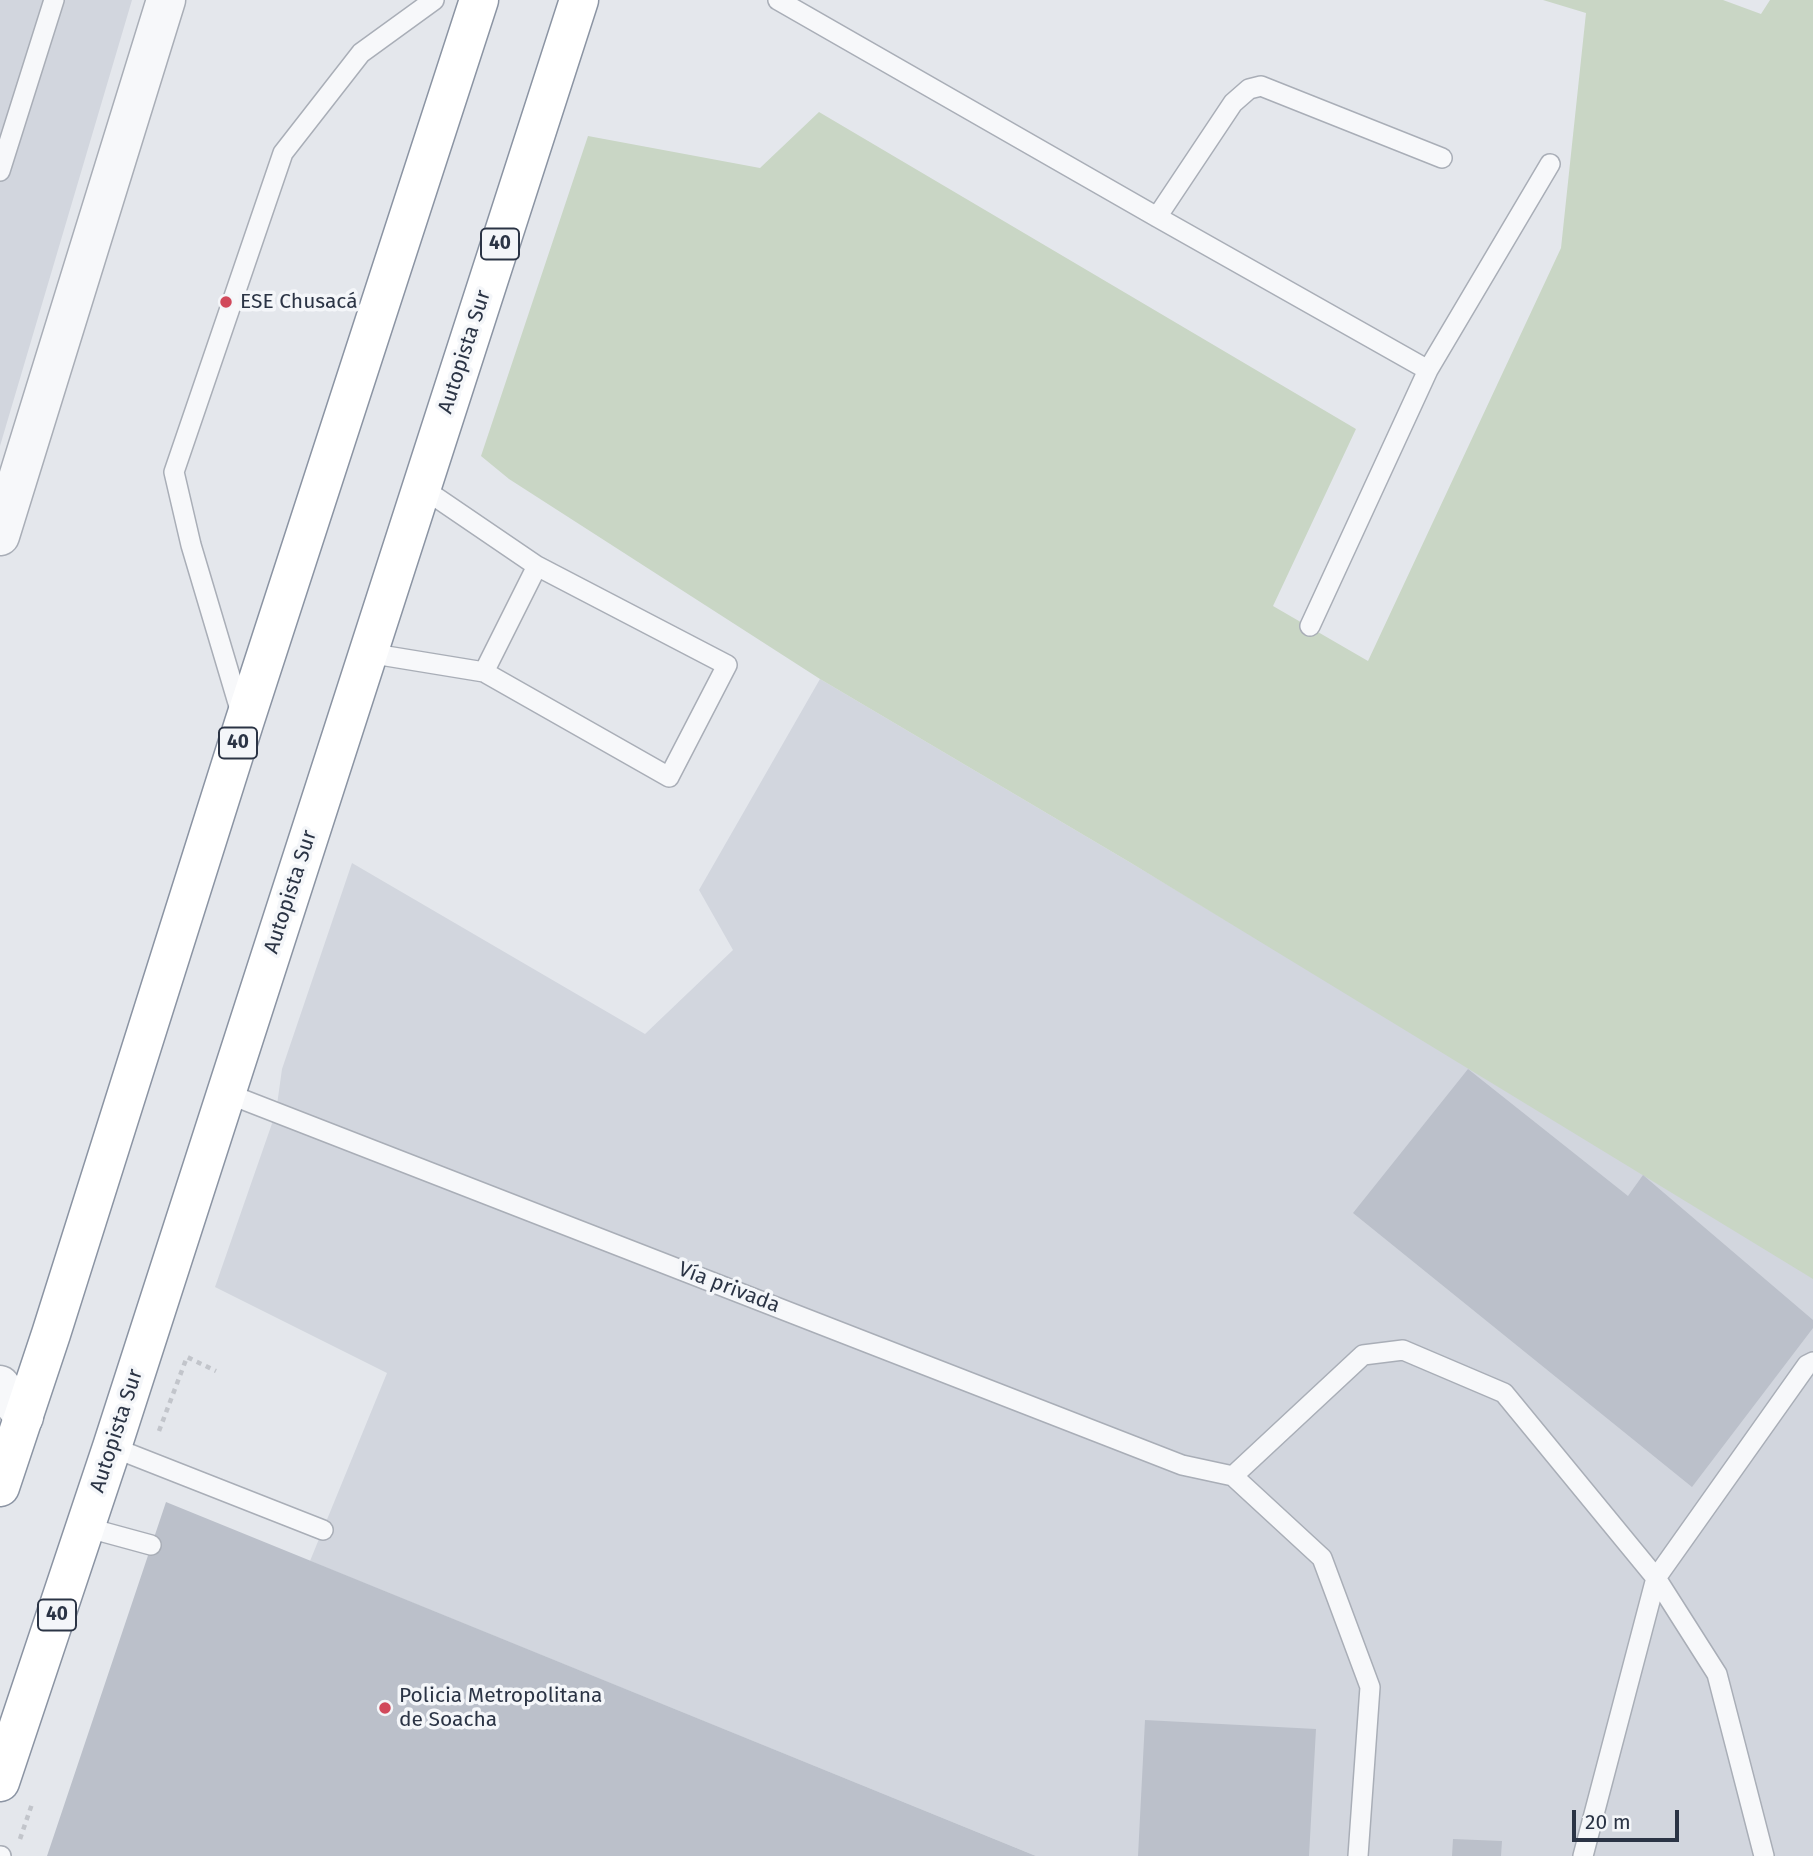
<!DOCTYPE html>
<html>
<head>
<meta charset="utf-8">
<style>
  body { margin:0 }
  #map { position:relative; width:1813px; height:1856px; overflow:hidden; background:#e4e7ec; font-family:"Fira Sans",sans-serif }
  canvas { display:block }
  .scale { position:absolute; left:1572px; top:1810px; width:107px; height:32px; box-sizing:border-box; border:4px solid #2b3445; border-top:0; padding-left:9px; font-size:21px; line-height:24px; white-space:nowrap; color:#2b3445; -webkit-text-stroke:5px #f4f6f9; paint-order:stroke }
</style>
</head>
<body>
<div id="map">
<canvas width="1813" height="1856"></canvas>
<div class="scale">20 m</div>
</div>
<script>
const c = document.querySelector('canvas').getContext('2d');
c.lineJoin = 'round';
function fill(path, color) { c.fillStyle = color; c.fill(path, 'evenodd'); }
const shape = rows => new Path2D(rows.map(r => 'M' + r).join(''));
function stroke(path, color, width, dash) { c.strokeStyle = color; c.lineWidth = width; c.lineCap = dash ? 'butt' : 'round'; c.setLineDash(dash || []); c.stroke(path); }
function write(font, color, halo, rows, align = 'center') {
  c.font = font + ' "Fira Sans",sans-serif'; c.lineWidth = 7; c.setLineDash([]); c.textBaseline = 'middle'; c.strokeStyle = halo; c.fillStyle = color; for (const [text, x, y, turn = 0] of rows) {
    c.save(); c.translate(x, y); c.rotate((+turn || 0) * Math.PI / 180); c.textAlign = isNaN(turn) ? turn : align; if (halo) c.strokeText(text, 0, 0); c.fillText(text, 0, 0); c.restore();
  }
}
fill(shape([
  [0,0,132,0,0,446],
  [820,679,1131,863,1470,1067,1813,1278,1813,1856,1036,1856,310,1561,387,1373,215,1287,276,1112,282,1069,352,863,645,1034,733,950,699,890]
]), '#d2d6de');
fill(shape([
  [1543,0,1723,0,1761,14,1770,0,1813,0,1813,1279,1131,863,820,679,509,479,481,456,588,136,760,168,819,112,1356,429,1273,606,1368,661,1561,248,1586,13]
]), '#c9d6c5');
fill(shape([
  [1468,1069,1628,1196,1643,1175,1813,1320,1813,1328,1692,1487,1353,1213],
  [166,1502,1036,1856,47,1856],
  [1145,1720,1316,1729,1309,1856,1138,1856],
  [1453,1839,1502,1841,1501,1856,1452,1856]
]), '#bbc0ca');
const lane = shape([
  [778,0,1157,217,1428,370],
  [0,171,54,0],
  [1157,217,1233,103,1249,89,1261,86,1442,158],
  [1310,626,1428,370,1550,164],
  [368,653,484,672,669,777,727,665,537,566,421,487],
  [484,672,537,566],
  [241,713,191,545,174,472,283,153,361,53,434,0],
  [226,1093,1182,1465,1233,1476],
  [112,1447,323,1530],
  [1233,1476,1363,1355,1403,1350,1504,1393,1656,1578,1807,1365,1813,1362],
  [1233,1476,1322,1558,1370,1687,1358,1856],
  [85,1527,151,1545],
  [1656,1578,1717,1674,1764,1856],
  [0,1856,1,1856],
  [1583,1856,1656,1578]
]);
const street = shape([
  [0,536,166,0],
  [0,1385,24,1417]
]);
const highway = shape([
  [0,1487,51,1334,244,723,479,0],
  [0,1782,112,1447,579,0]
]);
stroke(lane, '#a9aeb7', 22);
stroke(street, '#a9aeb7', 41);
stroke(highway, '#8b94a3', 41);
stroke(shape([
  [159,1431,187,1357,216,1371],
  [20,1839,32,1804]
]), '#c2c5cb', 4.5, [5, 5]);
stroke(lane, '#f7f8fa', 19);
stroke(street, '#f7f8fa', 38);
stroke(highway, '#fff', 38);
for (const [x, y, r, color] of [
  [226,302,7,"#d1495b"],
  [385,1708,7,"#d1495b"]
]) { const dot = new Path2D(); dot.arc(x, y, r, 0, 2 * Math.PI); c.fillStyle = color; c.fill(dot); stroke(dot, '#f4f6f9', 2.5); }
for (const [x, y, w] of [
  [500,244,38],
  [238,743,38],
  [57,1615,38]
]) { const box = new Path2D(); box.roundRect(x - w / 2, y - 15.5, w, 31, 5); c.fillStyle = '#f4f6f9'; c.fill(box); stroke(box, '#2b3445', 2); }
write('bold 19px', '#2b3445', null, [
  ["40",500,244],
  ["40",238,743],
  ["40",57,1615]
]);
write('21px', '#2b3445', '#f4f6f9', [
  ["ESE Chusacá",240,302],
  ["Policia Metropolitana",399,1696],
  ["de Soacha",399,1720]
], 'left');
write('21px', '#2b3445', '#f4f6f9', [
  ["Autopista Sur",465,352,-72],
  ["Autopista Sur",291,892,-72],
  ["Vía privada",729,1288,21],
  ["Autopista Sur",117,1431,-72]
]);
</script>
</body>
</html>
